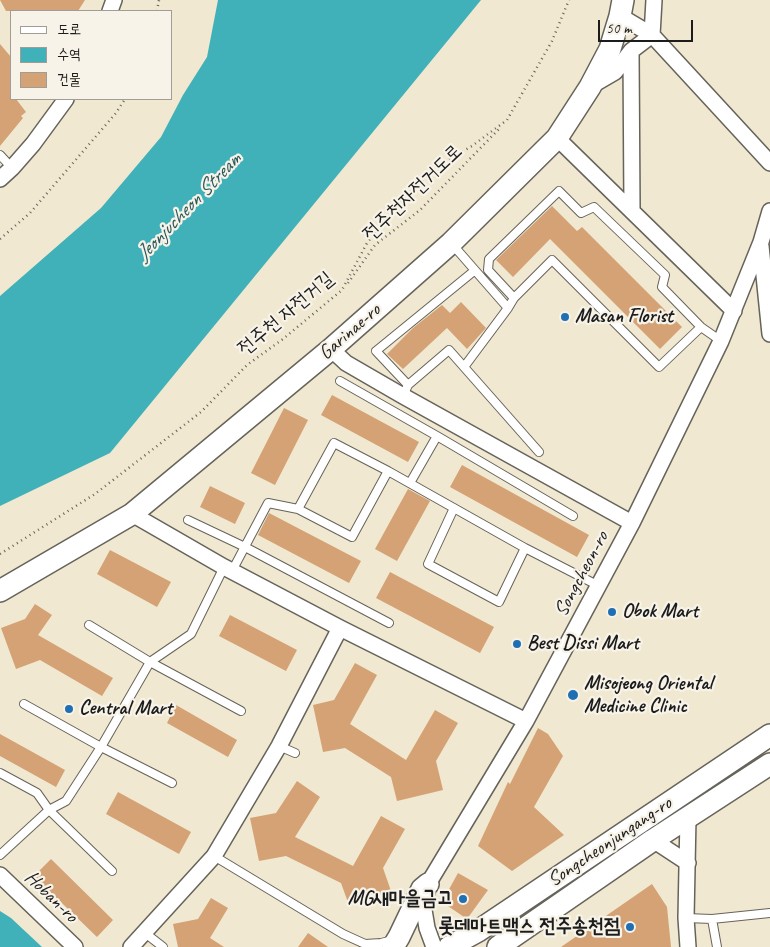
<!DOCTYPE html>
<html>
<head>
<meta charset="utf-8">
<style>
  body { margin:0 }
  #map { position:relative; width:770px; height:947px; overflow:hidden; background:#f0e8d0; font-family:Caveat,"Poor Story",sans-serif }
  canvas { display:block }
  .legend { position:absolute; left:10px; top:10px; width:162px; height:90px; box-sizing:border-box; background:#f7f3e8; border:1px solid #9f9d96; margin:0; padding:6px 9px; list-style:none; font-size:15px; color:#1c1c1c }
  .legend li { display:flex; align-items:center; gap:10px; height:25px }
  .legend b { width:25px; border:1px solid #9f9d96 }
  .scale { position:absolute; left:598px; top:20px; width:95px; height:22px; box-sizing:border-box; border:2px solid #1c1c1c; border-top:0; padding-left:6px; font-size:15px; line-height:18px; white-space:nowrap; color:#1c1c1c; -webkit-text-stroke:4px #f7f3e8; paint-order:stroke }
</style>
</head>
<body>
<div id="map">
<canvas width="770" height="947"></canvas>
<ul class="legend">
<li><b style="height:6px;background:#fff"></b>도로</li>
<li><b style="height:14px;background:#41b1b9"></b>수역</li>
<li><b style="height:14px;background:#d4a274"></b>건물</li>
</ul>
<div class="scale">50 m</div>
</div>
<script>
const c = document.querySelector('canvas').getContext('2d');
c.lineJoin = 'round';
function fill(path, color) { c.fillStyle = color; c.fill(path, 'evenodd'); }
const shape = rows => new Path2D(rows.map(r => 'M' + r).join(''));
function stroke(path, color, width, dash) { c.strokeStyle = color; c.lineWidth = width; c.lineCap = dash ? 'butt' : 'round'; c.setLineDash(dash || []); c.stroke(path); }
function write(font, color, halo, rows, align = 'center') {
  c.font = font + ' Caveat,"Poor Story",sans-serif'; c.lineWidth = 4.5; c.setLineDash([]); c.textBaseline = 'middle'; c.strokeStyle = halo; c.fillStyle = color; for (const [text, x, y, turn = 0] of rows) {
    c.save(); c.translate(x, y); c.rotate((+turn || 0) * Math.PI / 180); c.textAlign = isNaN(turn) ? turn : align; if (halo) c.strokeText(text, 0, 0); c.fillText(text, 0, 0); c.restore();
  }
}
fill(shape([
  [218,0,481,0,110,453,0,506,0,296,101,208,161,137,183,95,207,57],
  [0,911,11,918,42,947,0,947]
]), '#41b1b9');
fill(shape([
  [0,0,85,0,78,11,6,11],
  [0,44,11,57,11,99,16,99,26,112,21,116,23,118,0,146],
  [552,206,577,231,582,227,682,327,660,349,550,239,513,277,496,260],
  [461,302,486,328,467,349,447,328,403,369,387,354,413,328,442,305,450,313],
  [332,395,419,442,408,462,321,415],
  [284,408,308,420,275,485,251,473],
  [462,465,589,535,577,557,450,487],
  [210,486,245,503,235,524,200,507],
  [408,489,430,501,397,561,375,549],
  [269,513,361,561,349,583,258,535],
  [110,550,171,582,157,607,97,574],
  [390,572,494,627,480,653,376,598],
  [35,604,52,615,38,635,113,678,102,696,40,660,16,669,1,628,25,619],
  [230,615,297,650,286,671,219,636],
  [355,663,377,675,350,724,406,760,435,710,458,723,436,761,443,790,397,801,391,777,345,748,323,752,313,705,334,700],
  [176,705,237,740,228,757,167,723],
  [538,728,548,734,563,756,534,807,564,835,512,871,478,846,508,782,510,784],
  [0,734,65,770,56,787,0,756],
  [297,781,320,797,295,837,353,866,381,816,405,829,383,868,391,891,349,905,341,883,286,856,259,861,250,818,276,813],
  [118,792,191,832,179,854,106,814],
  [51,859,113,920,97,937,34,876],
  [458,873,488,890,467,919,442,902],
  [652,884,667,907,671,947,561,947],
  [211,898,228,908,210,938,224,947,178,947,173,924,198,919],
  [308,933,328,947,298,947]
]), '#d4a274');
const lane = shape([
  [0,155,12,168],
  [452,244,508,308,514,298,552,260,659,367,701,327],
  [514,298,488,270,489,259,559,191,581,213,594,207,665,275,662,287,701,327,721,341],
  [464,367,508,308],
  [340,381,437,436,410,483],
  [408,385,376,351,474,271],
  [403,396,408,385,449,350,539,452],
  [437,436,573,516],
  [454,508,428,564,499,602,525,548],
  [298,509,334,443,388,471],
  [188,520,245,547,389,623],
  [232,571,268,503,298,509,352,537,388,471,525,548,599,586],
  [89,625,150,662,241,711],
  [24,704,101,747,172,783],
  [279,746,295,753],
  [0,773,37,793,49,810,112,871],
  [0,855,49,810,66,801,101,747,150,662,191,634,224,567],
  [214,856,343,934,365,944,381,943,393,940],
  [686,918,712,919,770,913],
  [712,919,717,947],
  [145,933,163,947]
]);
const street = shape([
  [110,11,114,0],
  [620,16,652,35,770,163],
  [631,51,632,210],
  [591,86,615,72,631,51,652,35,654,0],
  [557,138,734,311],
  [0,179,12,168,33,144,66,99],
  [761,246,770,334],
  [331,349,346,363,403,396,632,523],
  [132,514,224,567,340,628,526,721],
  [688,817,686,918,688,947],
  [653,840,688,863],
  [0,875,75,947],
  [131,947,214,856,279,746,340,628],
  [434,947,427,928,424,910,428,884,526,721,632,523,721,341,761,242,770,211]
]);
const secondary = shape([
  [0,591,132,514,331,349,451,243,557,138,590,87,610,49,620,16,623,0],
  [393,947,399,937,422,889,428,884],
  [449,947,478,931,770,735],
  [498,947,653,840,770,764]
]);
stroke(lane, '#66635b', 10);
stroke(street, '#66635b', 18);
stroke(secondary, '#66635b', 24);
stroke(shape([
  [157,11,159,0],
  [0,239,30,213,116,113,125,99],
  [348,283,375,245,420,210,501,127],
  [0,554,95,494,201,412,247,365,283,339,342,290,367,243,391,211,406,197,435,167,472,146,507,120,552,41,569,0]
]), '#66635b', 2.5, [1, 4]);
stroke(lane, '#fff', 8);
stroke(street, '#fff', 15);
stroke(secondary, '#fff', 21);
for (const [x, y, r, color] of [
  [565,317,5,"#1f6fb2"],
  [612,612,5,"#1f6fb2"],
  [517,644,5,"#1f6fb2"],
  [573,695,6,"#1f6fb2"],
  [69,709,5,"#1f6fb2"],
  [463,899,5,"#1f6fb2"],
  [630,927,5,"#1f6fb2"]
]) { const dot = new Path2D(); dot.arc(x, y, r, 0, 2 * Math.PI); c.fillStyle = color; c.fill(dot); stroke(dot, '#f7f3e8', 2); }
write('20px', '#1c1c1c', '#f7f3e8', [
  ["전주천자전거도로",413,193,-44],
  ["전주천 자전거길",286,314,-40],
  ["Garinae-ro",350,332,-41],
  ["Songcheon-ro",582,574,-62],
  ["Songcheonjungang-ro",610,842,-34],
  ["Hoban-ro",51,897,44]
]);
write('bold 20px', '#1c1c1c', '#f7f3e8', [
  ["Masan Florist",575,317],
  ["Obok Mart",622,612],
  ["Best Dissi Mart",527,644],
  ["Misojeong Oriental",584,684],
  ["Medicine Clinic",584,707],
  ["Central Mart",79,709],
  ["MG새마을금고",453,899,"right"],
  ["롯데마트맥스 전주송천점",620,927,"right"]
], 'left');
write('italic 21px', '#2b585b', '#f7f3e8', [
  ["Jeonjucheon Stream",189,207,-46]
]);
</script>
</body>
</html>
